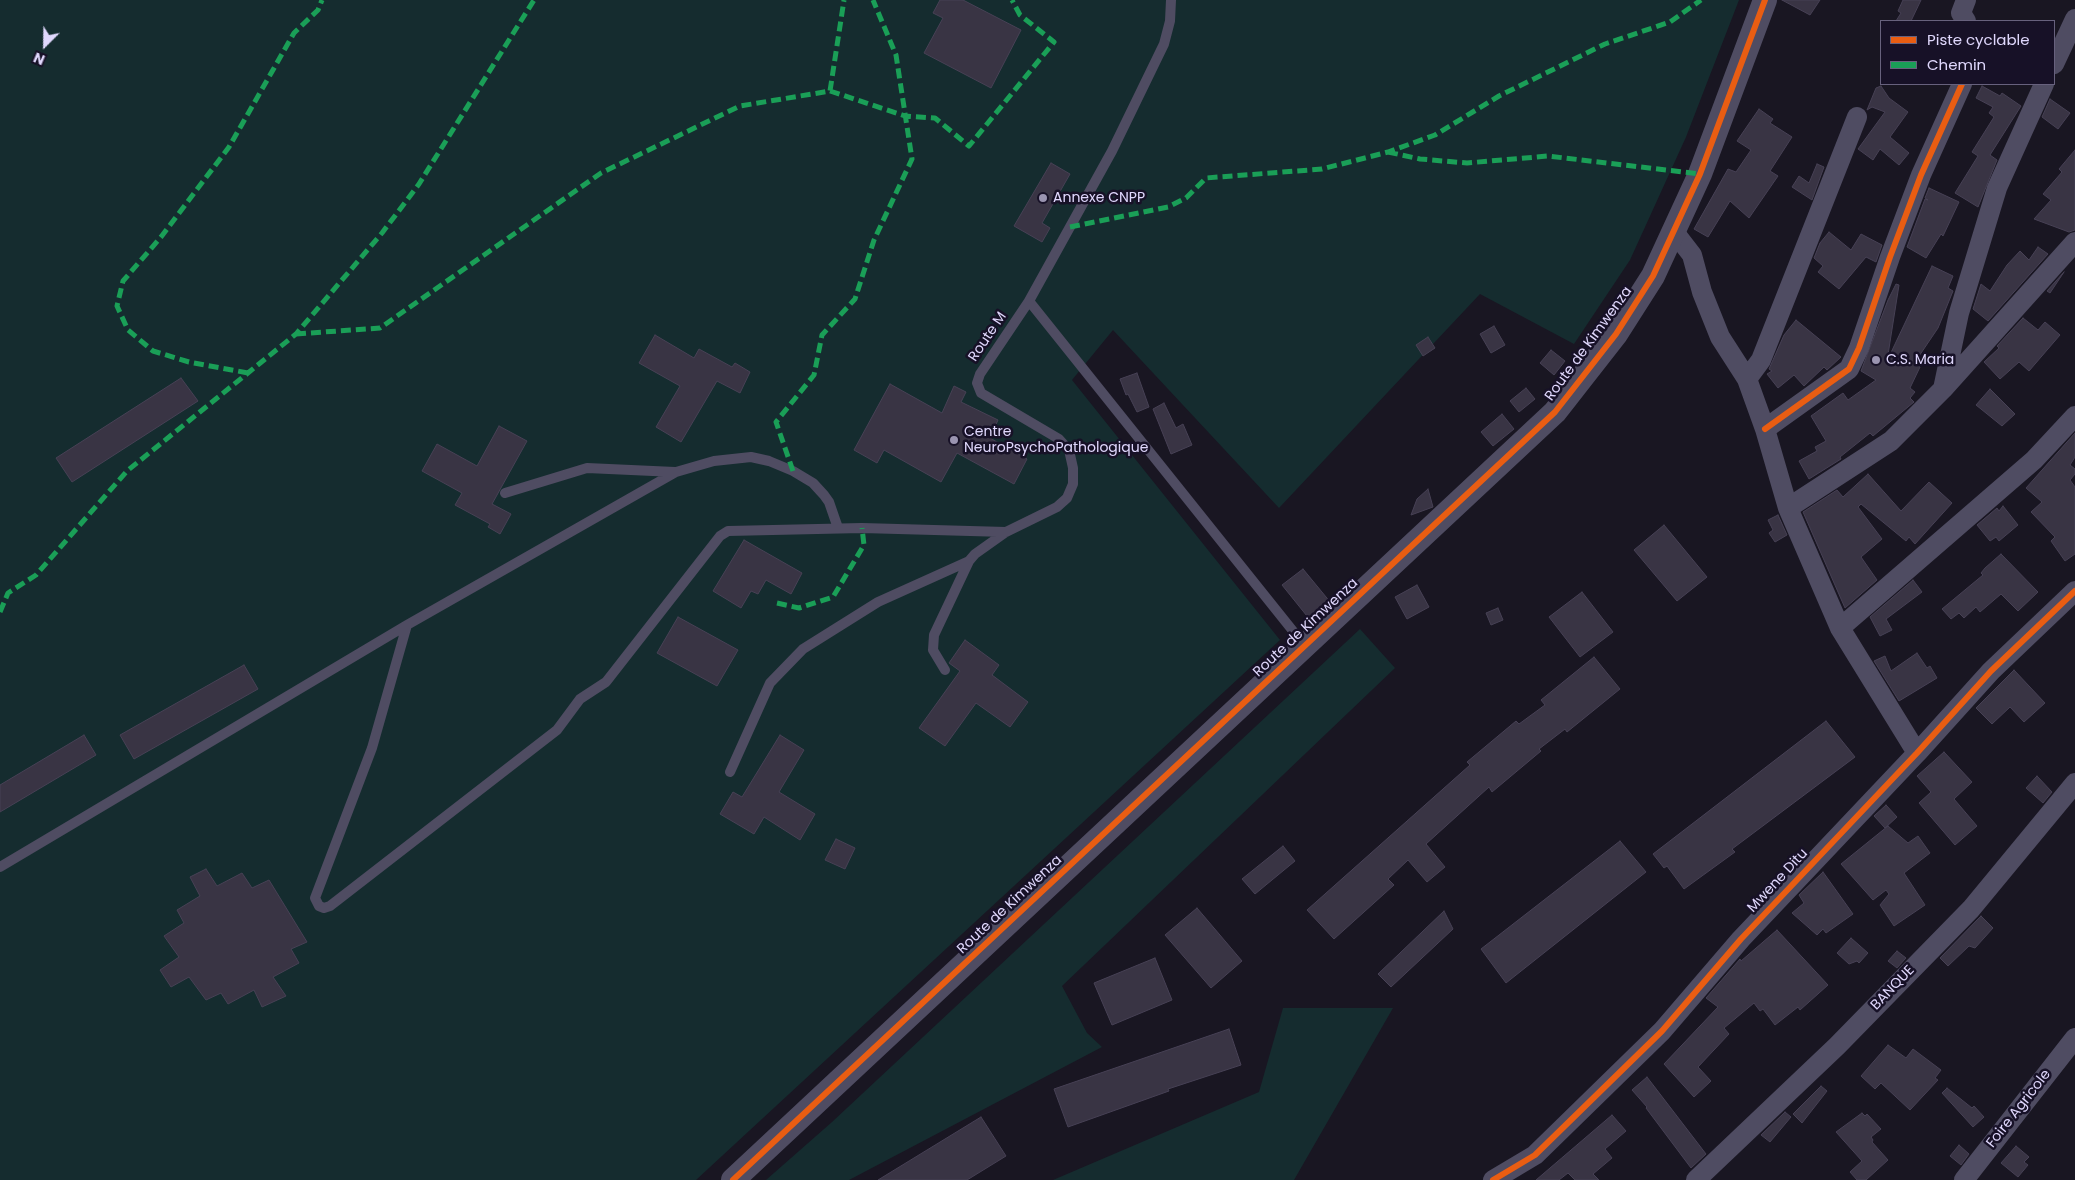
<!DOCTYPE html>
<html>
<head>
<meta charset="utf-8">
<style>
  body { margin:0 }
  #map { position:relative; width:2075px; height:1180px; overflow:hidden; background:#191622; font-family:Poppins,sans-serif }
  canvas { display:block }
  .legend { position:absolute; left:1880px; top:20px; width:175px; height:65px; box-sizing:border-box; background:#171127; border:1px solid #67617d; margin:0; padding:6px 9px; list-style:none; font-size:15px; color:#e0d8fd }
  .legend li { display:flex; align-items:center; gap:10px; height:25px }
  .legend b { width:25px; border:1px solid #67617d }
  .north { position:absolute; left:20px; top:20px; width:50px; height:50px; -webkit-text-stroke:4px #171127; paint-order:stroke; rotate:203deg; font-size:14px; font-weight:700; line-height:20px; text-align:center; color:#e0d8fd }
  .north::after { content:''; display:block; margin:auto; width:18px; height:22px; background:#e0d8fd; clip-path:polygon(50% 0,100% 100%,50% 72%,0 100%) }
</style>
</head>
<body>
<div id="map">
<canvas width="2075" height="1180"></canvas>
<ul class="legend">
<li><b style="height:6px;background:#e95d12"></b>Piste cyclable</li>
<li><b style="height:6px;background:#1a9f57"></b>Chemin</li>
</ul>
<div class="north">N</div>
</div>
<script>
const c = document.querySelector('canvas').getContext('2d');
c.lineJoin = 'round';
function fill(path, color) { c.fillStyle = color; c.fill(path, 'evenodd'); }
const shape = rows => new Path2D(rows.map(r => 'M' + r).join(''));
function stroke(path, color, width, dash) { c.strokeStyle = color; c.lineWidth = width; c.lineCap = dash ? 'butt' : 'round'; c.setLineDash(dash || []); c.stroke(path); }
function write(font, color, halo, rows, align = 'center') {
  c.font = font + ' Poppins,sans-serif'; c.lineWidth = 5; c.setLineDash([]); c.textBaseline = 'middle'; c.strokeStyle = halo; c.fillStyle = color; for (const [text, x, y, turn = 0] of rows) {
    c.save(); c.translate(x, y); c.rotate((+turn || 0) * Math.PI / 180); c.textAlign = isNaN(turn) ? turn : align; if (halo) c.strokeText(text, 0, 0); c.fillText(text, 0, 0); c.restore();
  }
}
fill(shape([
  [0,0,1739,0,1686,137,1630,260,1574,344,1480,294,1279,508,1113,330,1072,380,1280,640,696,1180,0,1180],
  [1360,629,1395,668,1062,986,1087,1033,1102,1047,849,1180,766,1180,832,1122],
  [1283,1008,1393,1008,1294,1180,1053,1180,1259,1092]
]), '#152c2f');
const building = shape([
  [940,0,963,0,1021,30,991,88,924,53,943,18,933,13,940,0],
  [1782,0,1820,0,1810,15,1782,0],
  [1903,0,1921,0,1911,21,1896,21,1901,13,1898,11,1903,0],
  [1881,86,1889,98,1908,112,1890,137,1909,153,1899,165,1880,149,1873,160,1858,149,1885,112,1872,107,1867,110,1876,88,1881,86],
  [1982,86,2000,96,2002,93,2021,106,1990,155,1997,160,1978,207,1955,193,1978,156,1972,152,1994,117,1989,113,1993,107,1976,98,1982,86],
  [2050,99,2070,113,2058,129,2042,117,2050,99],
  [1759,109,1773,119,1770,123,1792,137,1770,171,1778,176,1749,218,1730,201,1708,237,1694,229,1728,169,1736,172,1751,150,1737,141,1759,109],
  [2075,150,2075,230,2069,232,2034,219,2051,200,2043,194,2062,172,2059,169,2075,150],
  [1051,163,1070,174,1042,223,1050,228,1042,242,1014,226,1051,163],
  [1817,164,1824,167,1812,200,1792,187,1799,176,1809,183,1817,164],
  [1929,188,1959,202,1943,236,1941,234,1926,258,1907,247,1925,199,1928,200,1925,198,1929,188],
  [1829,232,1851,250,1861,234,1882,245,1876,262,1866,257,1839,289,1818,272,1823,266,1814,258,1820,243,1829,232],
  [2038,247,2048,254,1988,321,1973,309,1981,284,1990,291,2007,265,2020,251,2029,260,2038,247],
  [1932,266,1953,276,1948,288,1953,291,1938,328,1915,362,1920,367,1910,388,1915,392,1910,398,1914,402,1873,436,1870,433,1840,457,1841,459,1809,479,1799,461,1817,451,1815,447,1826,441,1811,416,1843,393,1848,400,1876,380,1861,371,1888,300,1896,284,1899,285,1887,361,1932,266],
  [2064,272,2050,293,2047,291,2064,272],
  [2023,318,2038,330,2045,322,2060,335,2029,371,2019,362,2000,379,1984,362,1999,348,1997,346,2023,318],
  [1796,320,1841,357,1827,370,1824,367,1804,386,1794,375,1778,388,1767,374,1772,371,1769,369,1784,335,1796,320],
  [1494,326,1505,345,1491,353,1480,334,1494,326],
  [655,335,694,358,699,349,732,367,735,363,750,372,740,393,717,381,681,442,656,427,680,386,639,363,655,335],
  [1428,337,1435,348,1423,356,1416,345,1428,337],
  [1551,350,1565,361,1554,375,1540,363,1551,350],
  [1137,373,1149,407,1137,412,1128,394,1126,395,1120,379,1137,373],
  [181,378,198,401,72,482,56,458,181,378],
  [890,384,942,413,954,386,966,392,961,402,998,420,990,438,1027,459,1014,484,957,453,941,482,884,450,877,463,854,450,890,384],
  [1526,388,1535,399,1519,412,1510,401,1526,388],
  [1990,389,2015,414,2002,426,1976,405,1990,389],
  [1164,403,1176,428,1183,424,1192,445,1171,454,1153,409,1164,403],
  [1502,414,1514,429,1493,446,1481,432,1502,414],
  [499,426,527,441,492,504,511,514,500,534,488,527,490,524,455,505,462,493,422,471,437,444,477,466,499,426],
  [2075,433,2075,457,2070,465,2075,469,2075,474,2070,480,2075,487,2075,554,2065,561,2051,541,2055,537,2031,512,2042,502,2026,488,2075,433],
  [1868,474,1901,511,1929,482,1952,503,1915,544,1909,537,1906,541,1861,504,1858,507,1882,539,1861,557,1877,580,1845,608,1803,512,1837,490,1843,497,1868,474],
  [1428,489,1433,507,1411,515,1417,499,1428,489],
  [2003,506,2018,525,1999,541,1996,537,1990,541,1977,525,1997,508,1999,511,2003,506],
  [1778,515,1787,535,1775,542,1769,533,1773,530,1768,520,1778,515],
  [1664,525,1707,577,1677,601,1634,550,1664,525],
  [744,540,802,573,791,594,766,580,758,594,751,591,741,608,713,591,744,540],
  [2001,554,2038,592,2018,611,2001,594,1980,612,1976,607,1964,618,1959,613,1951,619,1942,609,1983,575,1981,573,1985,568,2001,554],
  [1303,569,1331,603,1311,621,1282,585,1303,569],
  [1913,580,1922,592,1886,619,1892,630,1880,636,1870,617,1913,580],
  [1417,585,1429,607,1407,619,1395,597,1417,585],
  [1582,592,1613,632,1580,657,1549,617,1582,592],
  [1498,608,1503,620,1491,625,1486,613,1498,608],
  [678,617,738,650,717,686,657,653,678,617],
  [965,640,999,665,992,675,1028,702,1010,727,976,703,945,746,919,728,960,671,949,663,965,640],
  [1917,653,1927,668,1930,666,1937,678,1899,701,1874,661,1885,656,1891,671,1917,653],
  [1594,657,1620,689,1567,732,1565,729,1539,749,1541,751,1492,792,1489,787,1426,844,1445,867,1427,882,1408,860,1388,879,1394,885,1334,939,1307,910,1470,765,1467,762,1516,721,1519,724,1545,705,1541,700,1594,657],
  [244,665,258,689,134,759,120,735,244,665],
  [2014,670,2045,703,2024,722,2010,707,1992,724,1976,708,2014,670],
  [1826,721,1855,757,1732,849,1735,852,1684,889,1667,866,1664,868,1653,854,1826,721],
  [84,735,96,755,0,812,0,785,84,735],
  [780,735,804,750,779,792,815,814,800,840,764,817,754,834,720,814,733,792,742,797,780,735],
  [1944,752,1972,782,1954,799,1977,826,1955,845,1919,803,1931,792,1917,776,1944,752],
  [2037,776,2052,792,2043,803,2026,788,2037,776],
  [1886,805,1897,817,1885,828,1874,816,1886,805],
  [1888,826,1908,843,1918,836,1930,853,1904,873,1925,905,1894,926,1880,905,1889,894,1886,890,1873,900,1841,864,1888,826],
  [836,839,855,848,845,869,825,860,836,839],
  [1620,841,1646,872,1506,983,1481,949,1620,841],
  [1283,846,1295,861,1255,894,1242,879,1283,846],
  [206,869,217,886,242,873,252,888,269,880,307,942,291,949,299,963,273,977,286,996,262,1007,254,990,228,1004,221,993,206,1000,189,977,171,987,160,970,179,957,164,936,184,923,177,910,200,896,190,877,206,869],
  [1823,872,1853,914,1826,933,1823,929,1817,935,1792,913,1804,903,1799,895,1823,872],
  [1197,908,1242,961,1211,988,1165,935,1197,908],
  [1444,911,1453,929,1391,987,1378,974,1444,911],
  [1981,916,1993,928,1975,948,1969,946,1948,966,1940,958,1981,916],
  [1777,930,1828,985,1800,1010,1798,1007,1775,1025,1763,1009,1760,1011,1754,1003,1724,1028,1729,1034,1698,1067,1711,1081,1694,1097,1664,1064,1718,1007,1706,998,1740,959,1741,961,1777,930],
  [1851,938,1868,953,1859,963,1857,961,1849,964,1837,953,1851,938],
  [1897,951,1906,958,1897,968,1888,961,1897,951],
  [1155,958,1172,1000,1112,1025,1094,983,1155,958],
  [1229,1029,1241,1065,1168,1089,1169,1091,1068,1127,1054,1089,1229,1029],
  [1888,1045,1906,1058,1913,1049,1941,1070,1935,1078,1938,1080,1910,1110,1881,1083,1875,1089,1861,1076,1888,1045],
  [1647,1077,1706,1154,1691,1168,1646,1108,1647,1107,1632,1090,1647,1077],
  [1821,1086,1827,1091,1802,1123,1793,1114,1821,1086],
  [1947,1088,1972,1108,1974,1106,1984,1117,1973,1127,1942,1093,1947,1088],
  [1785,1112,1791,1117,1770,1142,1761,1135,1785,1112],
  [1862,1113,1865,1116,1867,1114,1881,1129,1871,1137,1873,1140,1872,1142,1888,1160,1866,1180,1857,1180,1850,1172,1862,1161,1836,1132,1862,1113],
  [1612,1115,1626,1131,1605,1149,1612,1158,1593,1174,1599,1180,1575,1180,1568,1173,1559,1180,1536,1180,1612,1115],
  [981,1117,1006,1156,967,1180,878,1180,981,1117],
  [1959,1145,1969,1154,1961,1165,1950,1156,1959,1145],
  [2016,1146,2029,1157,2024,1162,2028,1165,2018,1177,2001,1163,2016,1146]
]);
fill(building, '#393444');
stroke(building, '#474155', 1);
stroke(shape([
  [1029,301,1305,646],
  [505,493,587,468,675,472],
  [407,625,372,748,315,898,319,906,324,908,330,906,557,730,580,699,606,682,720,536,728,531,862,528,1006,532],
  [945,670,933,650,934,635,969,561,975,554,1006,532,1057,507,1067,498,1073,484,1073,468,1069,450,1059,439,981,393,977,383,980,374,1029,301,1112,151,1164,44,1170,21,1171,0],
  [730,772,770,683,803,649,878,602,969,561],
  [0,867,407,625,676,472,714,461,751,457,769,461,793,471,813,483,824,495,829,502,838,528]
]), '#4f4c62', 10);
stroke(shape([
  [1966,21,1961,13,1966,0],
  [2054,64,2075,19],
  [1675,233,1692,255,1702,292,1720,337,1747,379,1765,429,1788,508,1840,628,1917,753],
  [1747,379,1761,360,1857,117],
  [1943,389,1959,313,1997,188,2044,84],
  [1765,429,1849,369,1859,348,1890,257,1921,175,1962,84],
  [1788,508,1891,441,1943,389,2075,242],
  [1840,628,2034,460,2075,416],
  [1493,1180,1535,1155,1662,1031,1741,939,1917,753,1991,671,2075,591],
  [1696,1180,1837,1046,1971,909,2075,783],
  [1964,1180,2075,1038]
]), '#4f4c62', 20);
stroke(shape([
  [733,1180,1555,412,1616,334,1653,276,1700,174,1765,0]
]), '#4f4c62', 24);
stroke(shape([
  [830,91,905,116,935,118,969,146,1054,42,1020,15,1012,0],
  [1388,152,1420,159,1467,163,1548,156,1700,174],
  [1070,227,1168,207,1186,198,1206,178,1322,169,1388,152,1435,135,1499,96,1605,44,1670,22,1701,0],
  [296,334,380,328,601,173,740,106,830,91,844,0],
  [248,373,189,362,153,351,128,330,117,306,123,281,161,237,229,147,294,33,318,10,322,0],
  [793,471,776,422,814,375,822,335,855,299,874,240,912,159,896,55,873,0],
  [777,603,799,608,833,597,864,545,862,528],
  [0,612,8,593,36,575,127,471,296,334,382,233,419,184,534,0]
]), '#1a9f57', 5, [10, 5]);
stroke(shape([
  [1765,429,1849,369,1859,348,1890,257,1921,175,1962,84],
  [733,1180,1555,412,1616,334,1653,276,1700,174,1765,0],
  [1493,1180,1535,1155,1662,1031,1741,939,1917,753,1991,671,2075,591]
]), '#e95d12', 6);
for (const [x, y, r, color] of [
  [1043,198,5,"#9a94b0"],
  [1876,360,5,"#9a94b0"],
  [954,440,5,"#9a94b0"]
]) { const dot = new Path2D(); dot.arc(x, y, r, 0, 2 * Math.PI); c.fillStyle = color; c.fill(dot); stroke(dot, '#171127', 2); }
write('14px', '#e0d8fd', '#171127', [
  ["Annexe CNPP",1053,198],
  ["C.S. Maria",1886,360],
  ["Centre",964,432],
  ["NeuroPsychoPathologique",964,448]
], 'left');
write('14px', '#e0d8fd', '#171127', [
  ["Route M",988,337,-56],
  ["Route de Kimwenza",1589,344,-54],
  ["Route de Kimwenza",1306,628,-43],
  ["Mwene Ditu",1778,881,-47],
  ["Route de Kimwenza",1010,905,-43],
  ["BANQUE",1893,988,-46],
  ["Foire Agricole",2019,1109,-52]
]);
</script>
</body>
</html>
